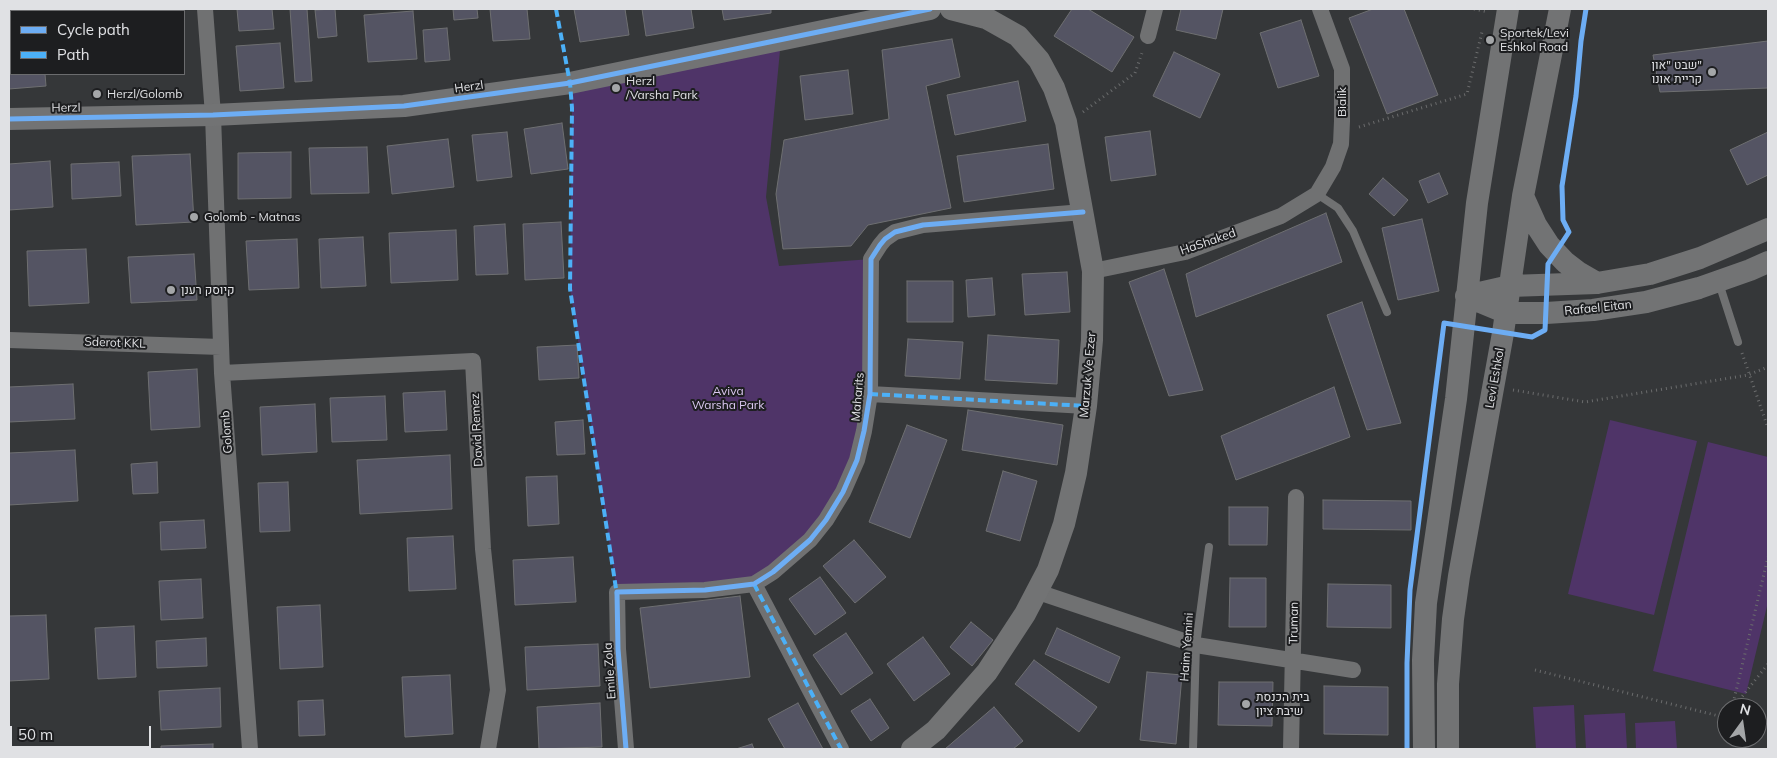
<!DOCTYPE html>
<html>
<head>
<meta charset="utf-8">
<style>
  body { margin:0 }
  #map { position:relative; width:1777px; height:758px; overflow:hidden; background:#353739; font-family:Mulish,sans-serif }
  canvas { display:block }
  .frame { position:absolute; inset:0; border:10px solid #e0e1e4; pointer-events:none }
  .legend { position:absolute; left:10px; top:10px; width:175px; height:65px; box-sizing:border-box; background:#1d1e20; border:1px solid #6b6c6e; margin:0; padding:6px 9px; list-style:none; font-size:15px; color:#e0e1e4 }
  .legend li { display:flex; align-items:center; gap:10px; height:25px }
  .legend b { width:25px; border:1px solid #6b6c6e }
  .north { position:absolute; left:1717px; top:698px; width:50px; height:50px; box-sizing:border-box; background:#1d1e20; border:1px solid #6b6c6e; border-radius:50%; rotate:14deg; font-size:14px; font-weight:700; line-height:20px; text-align:center; color:#e0e1e4 }
  .north::after { content:''; display:block; margin:auto; width:18px; height:22px; background:#a4a6a8; clip-path:polygon(50% 0,100% 100%,50% 72%,0 100%) }
  .scale { position:absolute; left:10px; top:726px; width:141px; height:22px; box-sizing:border-box; border:2px solid #e0e1e4; border-top:0; padding-left:6px; font-size:15px; line-height:18px; white-space:nowrap; color:#e0e1e4; -webkit-text-stroke:4px #1d1e20; paint-order:stroke }
</style>
</head>
<body>
<div id="map">
<canvas width="1777" height="758"></canvas>
<div class="frame"></div>
<ul class="legend">
<li><b style="height:6px;background:#6dadf4"></b>Cycle path</li>
<li><b style="height:6px;background:#4cb0f7"></b>Path</li>
</ul>
<div class="north">N</div>
<div class="scale">50 m</div>
</div>
<script>
const c = document.querySelector('canvas').getContext('2d');
c.lineJoin = 'round';
function fill(path, color) { c.fillStyle = color; c.fill(path, 'evenodd'); }
const shape = rows => new Path2D(rows.map(r => 'M' + r).join(''));
function stroke(path, color, width, dash) { c.strokeStyle = color; c.lineWidth = width; c.lineCap = dash ? 'butt' : 'round'; c.setLineDash(dash || []); c.stroke(path); }
function write(font, color, halo, rows, align = 'center') {
  c.font = font + ' Mulish,Heebo,sans-serif'; c.lineWidth = 4; c.setLineDash([]); c.textBaseline = 'middle'; c.strokeStyle = halo; c.fillStyle = color; for (const [text, x, y, turn = 0] of rows) {
    c.save(); c.translate(x, y); c.rotate((+turn || 0) * Math.PI / 180); c.textAlign = isNaN(turn) ? turn : align; if (halo) c.strokeText(text, 0, 0); c.fillText(text, 0, 0); c.restore();
  }
}
fill(shape([
  [781,40,766,197,779,266,871,259,864,431,826,520,754,584,617,592,570,289,572,108,570,83],
  [1610,420,1697,441,1654,615,1568,594],
  [1708,442,1768,457,1768,602,1746,694,1653,671],
  [1574,705,1576,749,1536,749,1533,707],
  [1625,713,1627,749,1586,749,1584,715],
  [1675,721,1677,749,1636,749,1635,723]
]), '#4f3468');
const building = shape([
  [9,9,41,9,41,11,11,11,11,34,9,34,9,9],
  [56,9,175,9,146,11,56,11,56,9],
  [237,9,272,9,274,29,239,31,237,9],
  [290,9,307,9,312,81,295,82,290,9],
  [335,9,337,36,318,38,315,10,335,9],
  [453,9,477,9,478,18,454,20,453,9],
  [490,9,527,9,530,39,493,41,490,9],
  [574,9,625,9,629,35,580,42,574,9],
  [642,9,691,9,694,28,646,36,642,9],
  [722,9,771,9,771,13,724,20,722,9],
  [1072,9,1088,9,1134,37,1112,72,1054,36,1072,9],
  [1181,9,1223,9,1216,39,1176,30,1181,9],
  [1373,9,1404,9,1438,95,1387,114,1349,18,1373,9],
  [413,11,417,59,368,62,364,15,413,11],
  [1301,20,1319,76,1278,88,1260,33,1301,20],
  [447,28,450,60,425,62,423,30,447,28],
  [952,39,960,77,926,86,951,208,868,225,851,246,783,249,776,194,784,140,889,119,882,50,952,39],
  [1768,41,1768,88,1660,92,1653,55,1768,41],
  [280,43,284,88,240,91,236,46,280,43],
  [1174,52,1220,74,1200,118,1153,96,1174,52],
  [9,54,11,54,11,74,45,74,46,86,9,89,9,54],
  [848,70,853,114,805,120,800,76,848,70],
  [1018,81,1026,121,955,135,947,95,1018,81],
  [562,123,568,169,531,174,524,129,562,123],
  [1150,131,1156,175,1111,181,1105,137,1150,131],
  [507,132,512,177,477,181,472,135,507,132],
  [1768,132,1768,175,1747,185,1730,150,1768,132],
  [448,139,454,187,392,194,387,146,448,139],
  [1048,144,1054,189,964,202,957,156,1048,144],
  [367,147,369,193,311,194,309,148,367,147],
  [291,152,291,198,238,199,238,153,291,152],
  [190,154,194,222,136,225,132,156,190,154],
  [50,161,53,207,9,210,9,164,50,161],
  [119,162,121,196,72,199,71,164,119,162],
  [1439,173,1448,194,1428,203,1419,181,1439,173],
  [1383,178,1408,200,1394,216,1369,194,1383,178],
  [1326,213,1342,262,1196,317,1186,274,1326,213],
  [1422,219,1439,291,1398,300,1382,228,1422,219],
  [561,222,564,278,525,280,523,224,561,222],
  [505,224,508,274,476,275,474,226,505,224],
  [456,230,458,280,391,283,389,233,456,230],
  [363,237,366,286,321,288,319,239,363,237],
  [297,239,299,288,249,290,246,241,297,239],
  [86,249,89,303,29,306,27,251,86,249],
  [194,254,197,300,131,303,128,257,194,254],
  [1164,269,1203,390,1169,396,1129,282,1164,269],
  [1067,272,1070,312,1025,315,1022,274,1067,272],
  [992,278,995,315,968,317,966,280,992,278],
  [907,281,953,281,953,322,907,322,907,281],
  [1362,302,1401,423,1367,430,1327,315,1362,302],
  [988,335,1059,340,1057,384,985,380,988,335],
  [908,339,963,342,960,379,905,376,908,339],
  [577,345,579,378,539,380,537,347,577,345],
  [197,369,200,427,151,430,148,372,197,369],
  [73,384,75,419,9,422,9,387,73,384],
  [1334,387,1350,437,1236,480,1221,436,1334,387],
  [445,391,447,430,405,432,403,393,445,391],
  [385,396,387,440,332,442,330,398,385,396],
  [315,404,317,452,262,455,260,407,315,404],
  [968,410,1063,425,1057,465,962,450,968,410],
  [583,420,585,454,557,455,555,422,583,420],
  [907,425,947,440,910,538,869,522,907,425],
  [75,450,78,501,9,505,9,453,75,450],
  [450,455,452,509,360,514,357,460,450,455],
  [157,462,158,493,133,494,131,464,157,462],
  [1003,471,1037,481,1020,541,986,531,1003,471],
  [557,476,559,524,528,526,526,477,557,476],
  [288,482,290,531,260,532,258,483,288,482],
  [1323,500,1411,501,1411,530,1323,529,1323,500],
  [1229,507,1268,507,1267,545,1229,545,1229,507],
  [204,520,206,548,161,550,160,522,204,520],
  [453,536,456,589,409,591,407,538,453,536],
  [854,540,886,577,855,603,823,566,854,540],
  [573,557,576,602,515,605,513,560,573,557],
  [820,577,846,613,815,635,789,599,820,577],
  [1230,578,1266,578,1266,627,1229,627,1230,578],
  [201,579,203,618,161,620,159,581,201,579],
  [1328,584,1391,585,1391,628,1327,627,1328,584],
  [740,596,750,677,650,688,640,608,740,596],
  [320,605,323,667,280,669,277,607,320,605],
  [46,615,49,679,9,681,9,616,46,615],
  [971,622,993,640,972,666,950,647,971,622],
  [134,626,136,677,98,679,95,628,134,626],
  [1057,628,1120,657,1109,683,1045,654,1057,628],
  [846,633,873,673,841,695,813,655,846,633],
  [923,637,950,674,914,701,887,664,923,637],
  [206,638,207,666,157,668,156,641,206,638],
  [598,644,600,686,527,690,525,647,598,644],
  [1034,660,1097,707,1079,732,1015,684,1034,660],
  [1147,672,1182,675,1176,744,1140,740,1147,672],
  [450,675,453,734,405,737,402,677,450,675],
  [1219,682,1273,682,1272,726,1218,725,1219,682],
  [1324,686,1388,687,1388,735,1324,734,1324,686],
  [220,688,221,727,161,730,159,691,220,688],
  [870,699,889,728,871,741,851,711,870,699],
  [323,700,325,735,299,736,298,701,323,700],
  [600,703,602,747,539,749,537,707,600,703],
  [798,703,823,749,785,749,768,719,798,703],
  [994,707,1023,741,1013,749,945,749,994,707],
  [213,744,213,749,161,749,161,746,213,744],
  [752,744,754,749,736,749,752,744]
]);
fill(building, '#545463');
stroke(building, '#6e6f71', 1);
stroke(shape([
  [1474,9,1488,12],
  [1083,112,1135,73,1143,50],
  [1359,127,1467,94,1482,32],
  [1742,353,1768,428],
  [1513,390,1585,402,1748,375,1768,367],
  [1535,670,1727,718],
  [1732,708,1768,557],
  [1733,708,1768,664]
]), '#6b6c6d', 3, [1, 4]);
stroke(shape([
  [1317,194,1338,208,1353,231,1387,312],
  [1719,283,1738,342],
  [1193,749,1196,645,1209,547]
]), '#707172', 8);
stroke(shape([
  [205,9,213,115,222,373,250,749],
  [1148,36,1155,9],
  [1093,271,1185,252,1281,216,1317,194,1333,167,1341,144,1342,121,1342,69,1320,9],
  [9,340,221,347],
  [222,373,473,361,483,549,498,690,488,749],
  [870,394,1086,406],
  [754,584,841,749],
  [1038,592,1196,645,1353,670],
  [626,749,618,649,617,592,705,590,754,584,773,572,810,540,826,520,843,492,857,460,864,431,870,394,871,259,880,245,885,239,895,232,923,225,1083,212],
  [1291,749,1296,497]
]), '#707172', 16);
stroke(shape([
  [9,119,213,115,404,106,570,83,930,9],
  [1523,196,1536,225,1549,245,1565,262,1578,272,1597,283],
  [1466,296,1507,313,1546,313,1593,310,1646,302,1699,288,1750,270,1768,262],
  [1466,296,1510,286,1597,283,1650,274,1700,258,1768,229],
  [912,749,936,730,987,672,1025,614,1048,570,1064,524,1076,473,1086,406,1092,340,1093,271,1066,122,1054,88,1039,60,1018,36,986,18,951,9],
  [1424,749,1423,660,1426,603,1456,399,1477,203,1508,9],
  [1448,749,1448,684,1453,619,1459,576,1503,333,1523,196,1560,9]
]), '#727374', 22);
stroke(shape([
  [556,9,570,83,572,108,570,289,617,595],
  [870,394,1086,406],
  [754,584,841,749]
]), '#4cb0f7', 4, [8, 4]);
stroke(shape([
  [9,119,213,115,404,106,570,83,930,9],
  [626,749,618,649,617,592,705,590,754,584,773,572,810,540,826,520,843,492,857,460,864,431,870,394,871,259,880,245,885,239,895,232,923,225,1083,212],
  [1407,749,1407,663,1410,590,1444,323,1532,337,1545,330,1548,264,1569,232,1563,220,1562,186,1576,96,1581,41,1586,9]
]), '#6dadf4', 5);
for (const [x, y, r, color] of [
  [1490,40,5,"#a4a6a8"],
  [1712,72,5,"#a4a6a8"],
  [616,88,5,"#a4a6a8"],
  [97,94,5,"#a4a6a8"],
  [194,217,5,"#a4a6a8"],
  [171,290,5,"#a4a6a8"],
  [1246,704,5,"#a4a6a8"]
]) { const dot = new Path2D(); dot.arc(x, y, r, 0, 2 * Math.PI); c.fillStyle = color; c.fill(dot); stroke(dot, '#1d1e20', 2); }
write('12px', '#e0e1e4', '#1d1e20', [
  ["Sportek/Levi",1500,33],
  ["Eshkol Road",1500,47],
  ["שבט \"און\"",1702,65,"right"],
  ["קריית אונו",1702,79,"right"],
  ["Herzl",626,81],
  ["/Varsha Park",626,95],
  ["Herzl/Golomb",107,94],
  ["Golomb - Matnas",204,217],
  ["קיוסק רענן",181,290],
  ["בית הכנסת",1256,697],
  ["שיבת ציון",1256,711]
], 'left');
write('12px', '#e0e1e4', '#1d1e20', [
  ["Herzl",469,87,-8],
  ["Bialik",1342,102,-90],
  ["Herzl",66,108,-1],
  ["HaShaked",1208,242,-19],
  ["Rafael Eitan",1598,308,-6],
  ["Sderot KKL",115,343,2],
  ["Marzuk Ve Ezer",1088,375,-85],
  ["Levi Eshkol",1495,378,-80],
  ["Maharits",858,397,-85],
  ["David Remez",477,430,-93],
  ["Golomb",227,432,-94],
  ["Truman",1294,623,-89],
  ["Haim Yemini",1187,647,-86],
  ["Emile Zola",610,671,-94]
]);
write('12px', '#dbc8f1', '#1d1e20', [
  ["Aviva",728,391],
  ["Warsha Park",728,405]
]);
</script>
</body>
</html>
